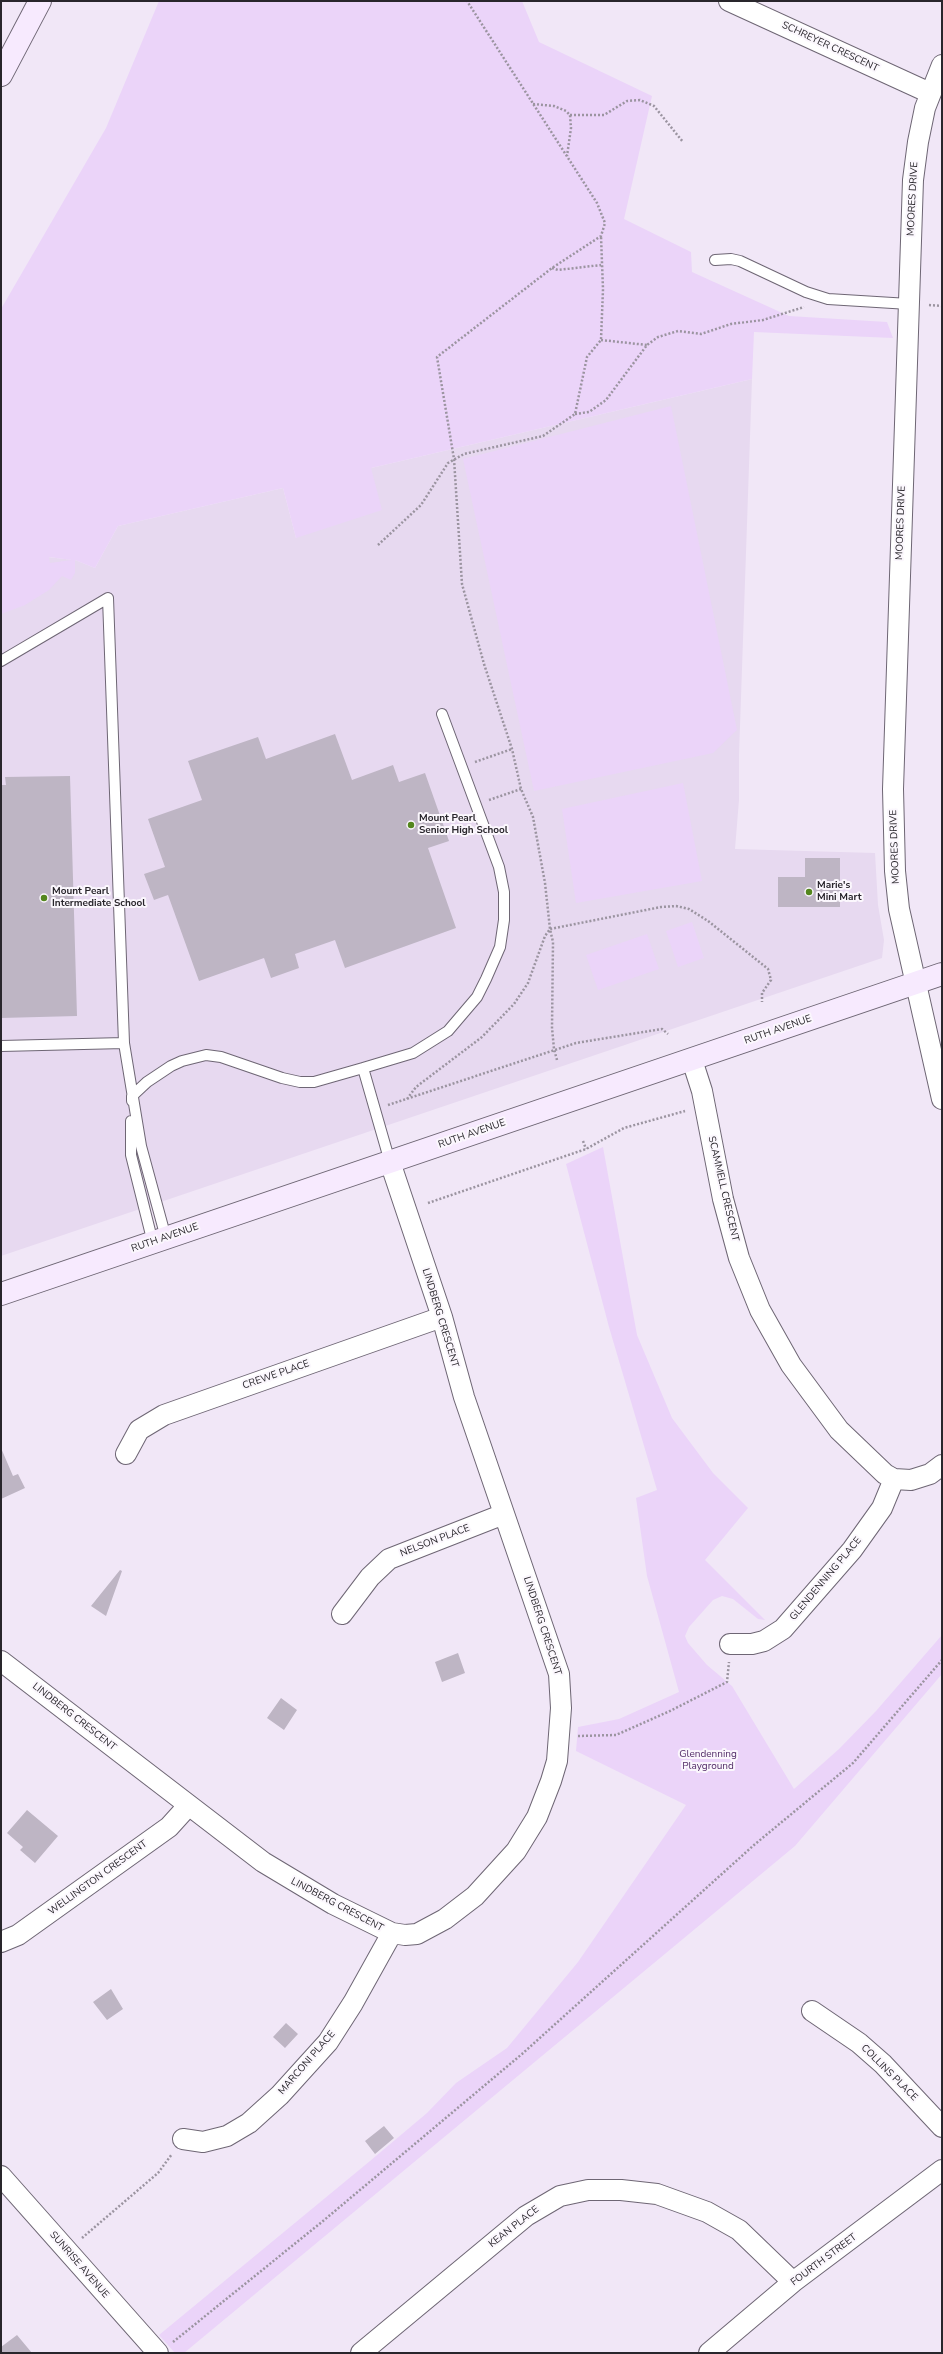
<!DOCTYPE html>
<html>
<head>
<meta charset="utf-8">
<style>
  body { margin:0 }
  #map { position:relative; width:943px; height:2354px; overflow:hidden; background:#f1e7f7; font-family:"Nunito Sans",sans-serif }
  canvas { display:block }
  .frame { position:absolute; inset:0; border:2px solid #29262c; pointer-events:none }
</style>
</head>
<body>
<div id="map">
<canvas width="943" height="2354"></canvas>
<div class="frame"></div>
</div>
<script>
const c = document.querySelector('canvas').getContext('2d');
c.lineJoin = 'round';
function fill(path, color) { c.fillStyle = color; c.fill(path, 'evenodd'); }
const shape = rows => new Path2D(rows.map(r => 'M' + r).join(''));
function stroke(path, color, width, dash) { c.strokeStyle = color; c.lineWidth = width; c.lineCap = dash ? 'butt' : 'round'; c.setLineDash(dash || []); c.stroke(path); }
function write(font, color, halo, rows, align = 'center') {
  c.font = font + ' "Nunito Sans",sans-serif'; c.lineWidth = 4; c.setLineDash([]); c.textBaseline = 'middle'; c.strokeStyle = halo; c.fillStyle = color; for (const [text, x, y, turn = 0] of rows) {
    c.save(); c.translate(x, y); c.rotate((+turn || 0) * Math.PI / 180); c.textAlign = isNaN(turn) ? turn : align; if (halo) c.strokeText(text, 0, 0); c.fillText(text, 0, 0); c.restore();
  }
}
fill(shape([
  [752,379,739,755,739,800,735,849,875,853,878,905,884,940,882,958,1,1256,1,552,75,560,95,568,118,526,283,488,296,538,371,468]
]), '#e7d9f0');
fill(shape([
  [159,1,522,1,539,42,652,96,624,219,691,252,692,272,789,316,887,322,893,338,754,332,752,379,371,468,382,510,296,538,283,488,118,526,95,568,75,560,75,573,71,580,62,576,49,590,25,605,1,614,1,309,106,128],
  [49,557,72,560,50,563],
  [671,406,737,730,713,753,534,791,463,459],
  [683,783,702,881,576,903,562,809],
  [692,922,704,958,678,967,666,931],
  [647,934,659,969,598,990,586,955],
  [603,1147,637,1335,672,1418,713,1473,748,1508,705,1560,765,1620,758,1619,733,1599,722,1596,713,1600,689,1627,685,1636,688,1643,707,1665,732,1686,794,1789,839,1749,876,1711,942,1635,942,1674,795,1846,184,2353,175,2353,159,2335,370,2161,427,2113,456,2083,507,2048,578,1962,686,1805,576,1751,578,1727,619,1719,679,1692,647,1576,636,1498,657,1490,609,1327,566,1164]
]), '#ebd4f9');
fill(shape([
  [335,734,352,780,393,765,399,782,425,773,449,841,428,848,456,928,345,968,335,940,295,954,299,968,271,978,264,958,199,981,168,895,154,900,144,874,165,867,148,819,202,800,188,761,258,737,266,759],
  [70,776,77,1016,1,1018,1,785,6,785,5,777],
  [805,858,840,858,840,907,778,907,778,877,805,877],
  [1,1448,13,1476,18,1474,25,1488,1,1499],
  [120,1570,122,1571,106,1616,91,1606],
  [458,1653,465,1673,442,1682,435,1662],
  [281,1698,297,1710,284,1730,267,1718],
  [27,1810,58,1836,35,1863,20,1850,23,1847,7,1833],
  [111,1989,123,2009,107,2020,93,2002],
  [286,2023,298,2034,285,2048,273,2037],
  [384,2126,394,2138,375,2154,365,2141],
  [17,2335,32,2353,1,2353,1,2347]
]), '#beb5c4');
const lane = shape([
  [715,260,731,259,740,261,806,292,828,299,909,304],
  [1,661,108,598,124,1043,141,1146,166,1238],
  [1,1046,124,1043],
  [132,1101,132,1096,147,1082,171,1066,182,1061,206,1055,221,1057,282,1078,300,1082,314,1082,363,1068],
  [131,1121,131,1155,153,1243],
  [390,1162,363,1068,413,1053,448,1031,477,997,486,979,500,947,504,920,504,892,499,867,442,714]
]);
const street = shape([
  [729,1,930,93],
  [942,65,925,108,918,142,913,180,893,789,895,871,899,909,942,1099],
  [692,1060,702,1091,723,1199,739,1258,760,1310,791,1365,839,1430,885,1474,894,1479,911,1480,930,1474,942,1465],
  [126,1454,139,1430,164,1415,442,1317],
  [342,1614,370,1577,389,1559,504,1514],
  [730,1644,752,1644,764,1641,783,1629,852,1550,882,1508,894,1479],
  [1,1661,263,1862,333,1904,392,1933,405,1935,417,1934,445,1919,475,1896,516,1851,537,1817,551,1781,557,1761,561,1708,559,1674,464,1397,442,1317,390,1162],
  [1,1942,18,1935,169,1827,188,1806],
  [812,2011,859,2043,883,2064,942,2127],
  [183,2139,203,2142,227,2136,249,2123,280,2095,328,2042,353,2003,392,1933],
  [1,2176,158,2353],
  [361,2353,526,2216,560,2196,588,2190,621,2190,657,2194,707,2212,739,2230,793,2282],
  [709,2353,793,2282,942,2170]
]);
const secondary = shape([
  [1,75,40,1],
  [1,1294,942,974]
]);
stroke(lane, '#6e6674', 12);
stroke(street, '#6e6674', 22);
stroke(secondary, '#6e6674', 24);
stroke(shape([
  [533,104,554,106,566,111,570,115,571,128,567,156],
  [570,115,604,115,627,101,640,100,654,106,683,142],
  [552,268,558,270,601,265],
  [929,305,942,306],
  [601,340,647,345],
  [575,414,589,412,606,400,647,345,658,337,678,331,701,334,731,324,763,320,804,307],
  [378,545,421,505,448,463,464,454,543,436,575,414,587,357,601,340,603,289,601,236],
  [475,762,512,749],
  [489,800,521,789],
  [557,1060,554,1049,552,1028,553,942,550,929,661,907,676,906,689,909,708,921,768,969,771,980,762,993,762,1002],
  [407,1099,416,1087,482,1037,514,1004,528,983,545,936,550,929,545,883,533,817,521,789,512,749,484,664,462,584,454,459,437,357,552,268,601,236,605,223,597,203,467,1],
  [388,1105,576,1043,662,1029,668,1034],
  [583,1141,586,1149],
  [428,1203,586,1149,624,1128,685,1111],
  [578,1736,616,1735,670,1711,727,1682,729,1662],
  [82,2238,158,2173,172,2154],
  [173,2342,323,2221,522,2054,754,1845,853,1763,942,1660]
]), '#9b94a0', 2.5, [2, 2]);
stroke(lane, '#fff', 10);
stroke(street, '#fff', 20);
stroke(secondary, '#f7eafe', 22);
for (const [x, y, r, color] of [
  [411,825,4,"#53861d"],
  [809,892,4,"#53861d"],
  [44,898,4,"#53861d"]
]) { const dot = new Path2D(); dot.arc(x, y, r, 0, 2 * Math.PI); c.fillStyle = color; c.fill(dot); stroke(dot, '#fbf7fd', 1.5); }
write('10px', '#29262c', '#fbf7fd', [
  ["SCHREYER CRESCENT",830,47,25],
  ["MOORES DRIVE",913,199,-87],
  ["MOORES DRIVE",901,523,-88],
  ["MOORES DRIVE",895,847,-92],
  ["RUTH AVENUE",778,1030,-19],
  ["RUTH AVENUE",472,1134,-19],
  ["SCAMMELL CRESCENT",723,1189,77],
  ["RUTH AVENUE",165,1238,-19],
  ["LINDBERG CRESCENT",440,1318,73],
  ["CREWE PLACE",276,1375,-19],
  ["NELSON PLACE",435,1541,-21],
  ["GLENDENNING PLACE",826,1579,-50],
  ["LINDBERG CRESCENT",542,1626,72],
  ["LINDBERG CRESCENT",74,1717,38],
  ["WELLINGTON CRESCENT",98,1878,-36],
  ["LINDBERG CRESCENT",337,1905,28],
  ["MARCONI PLACE",307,2063,-49],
  ["COLLINS PLACE",889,2073,45],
  ["KEAN PLACE",514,2227,-38],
  ["FOURTH STREET",824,2260,-37],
  ["SUNRISE AVENUE",79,2265,49]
]);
write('bold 10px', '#29262c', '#fbf7fd', [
  ["Mount Pearl",419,819],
  ["Senior High School",419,831],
  ["Marie's",817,886],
  ["Mini Mart",817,898],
  ["Mount Pearl",52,892],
  ["Intermediate School",52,904]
], 'left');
write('10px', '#512a66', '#fbf7fd', [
  ["Glendenning",708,1755],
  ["Playground",708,1767]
]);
</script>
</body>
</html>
